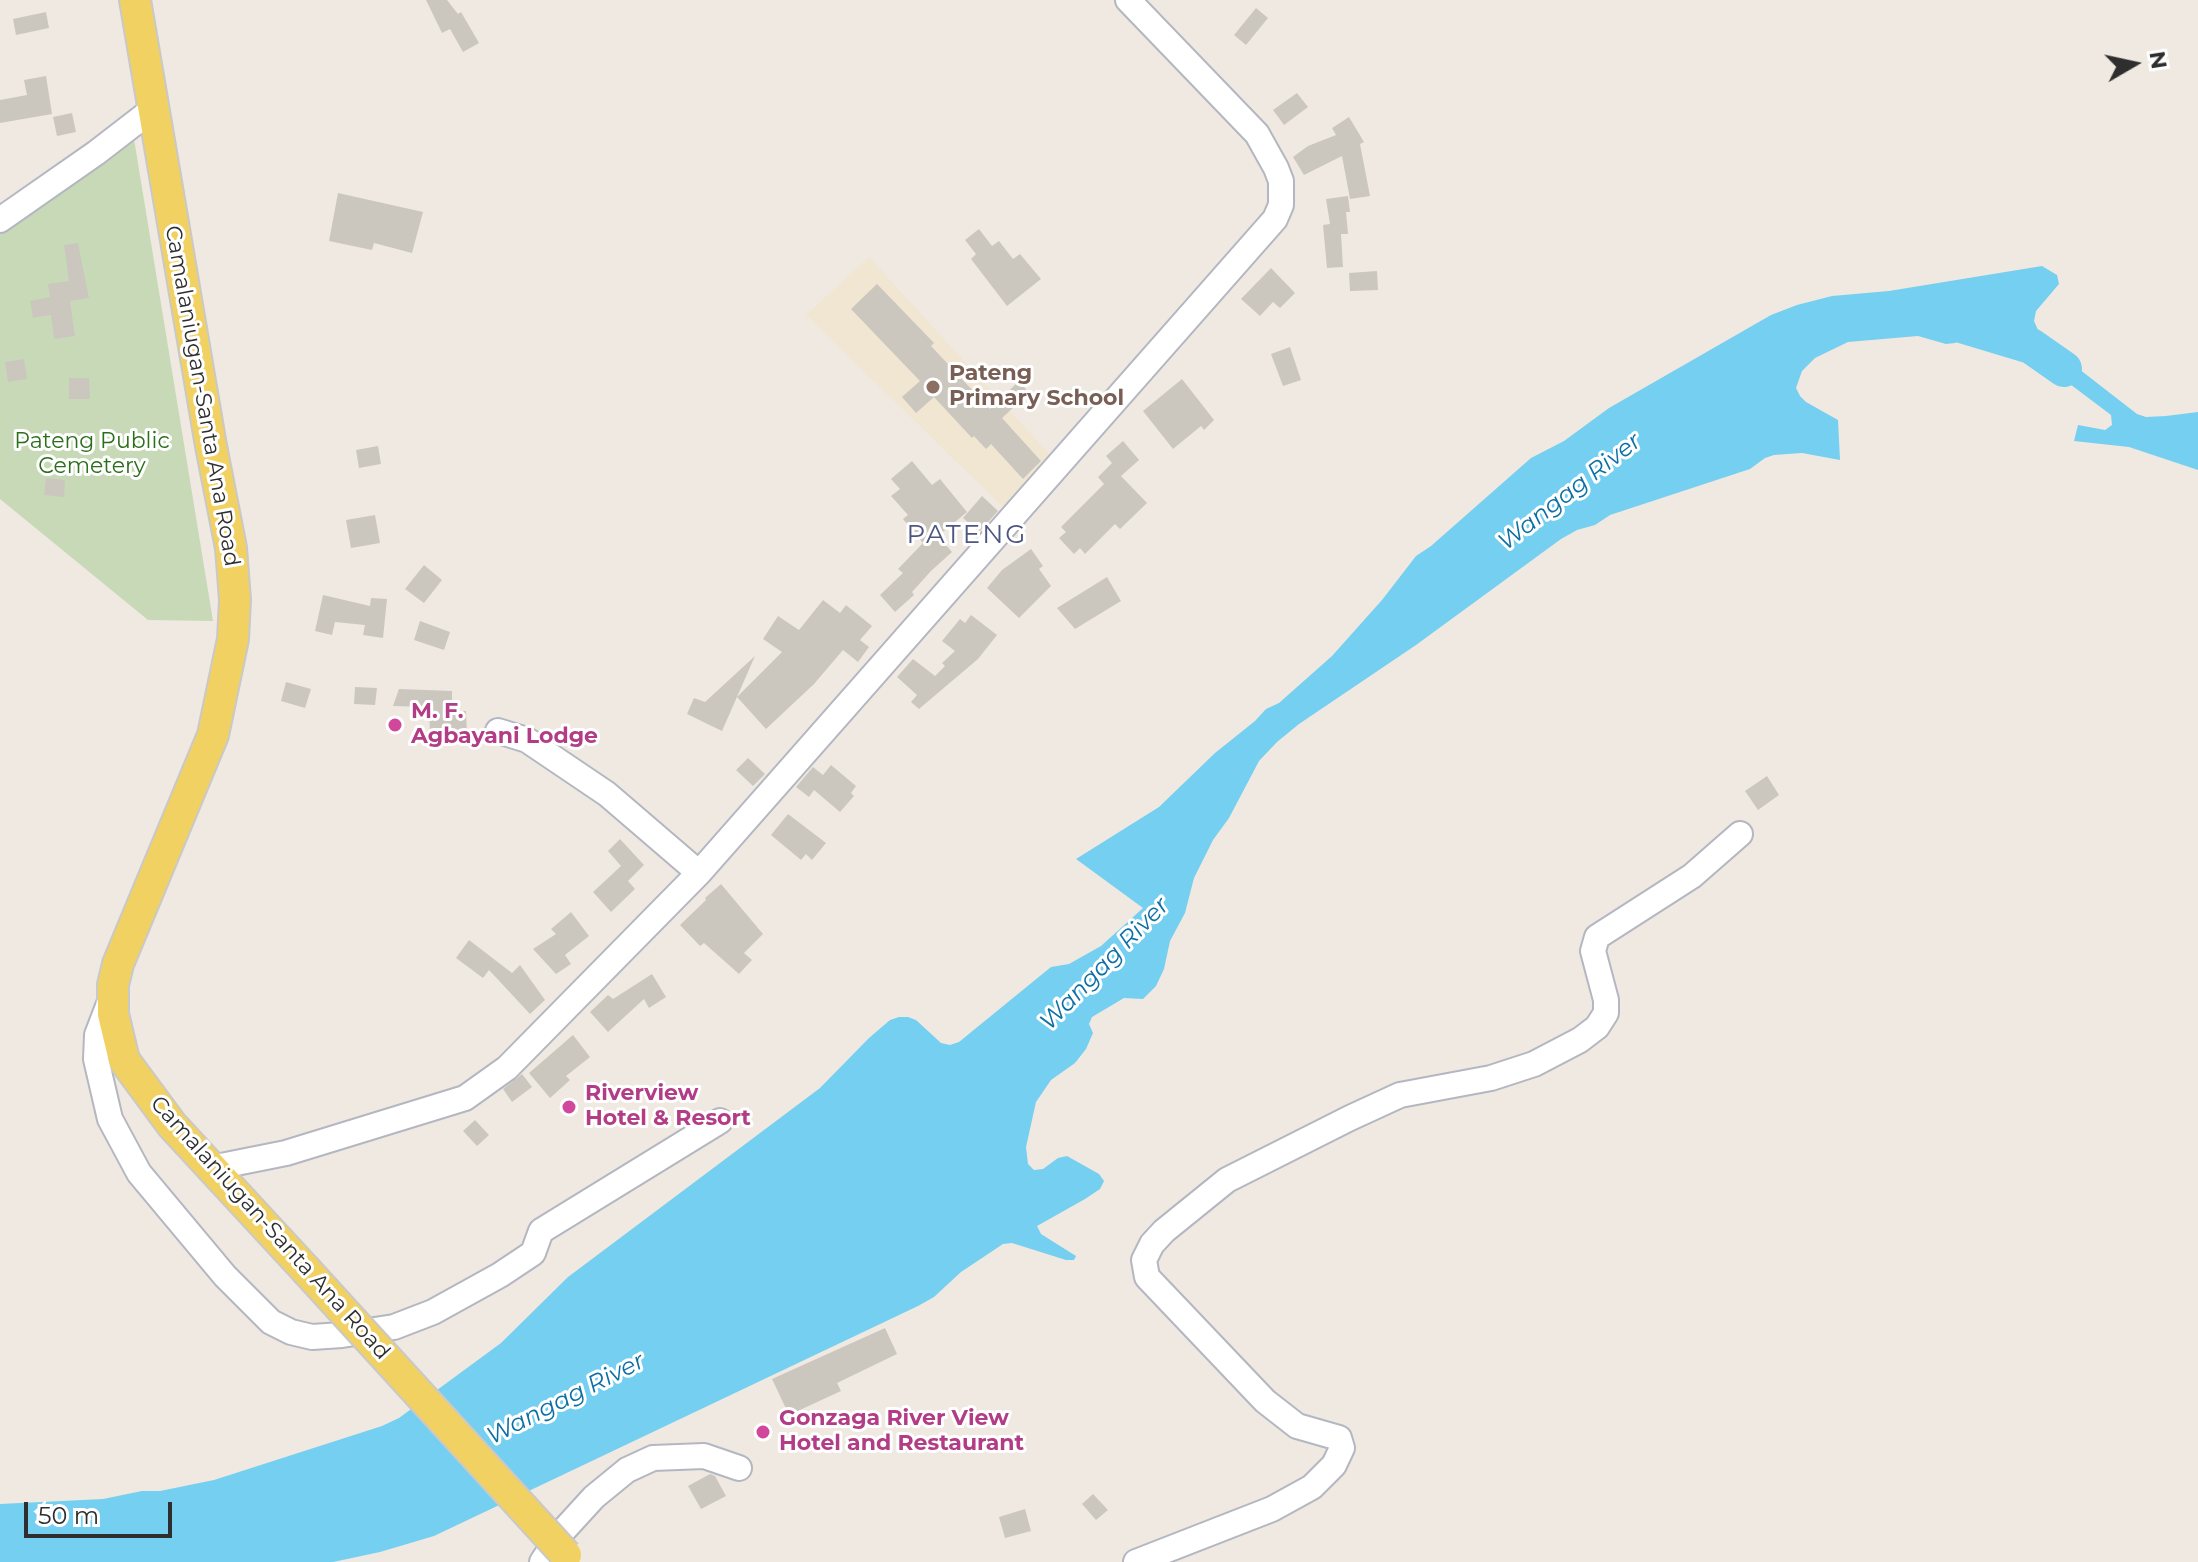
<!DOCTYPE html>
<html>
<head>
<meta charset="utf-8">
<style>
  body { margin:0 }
  #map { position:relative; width:2198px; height:1562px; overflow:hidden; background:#efe9e1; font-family:Montserrat,sans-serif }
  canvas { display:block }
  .north { position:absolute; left:2094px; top:24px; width:80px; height:80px; -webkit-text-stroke:6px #fff; paint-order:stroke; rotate:81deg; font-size:22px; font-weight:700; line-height:32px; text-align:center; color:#2e2e2e }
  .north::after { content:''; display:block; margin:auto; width:28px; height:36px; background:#2e2e2e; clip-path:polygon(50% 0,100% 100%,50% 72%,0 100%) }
  .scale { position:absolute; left:24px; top:1502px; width:148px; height:36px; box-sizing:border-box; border:4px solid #2e2e2e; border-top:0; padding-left:10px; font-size:24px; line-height:28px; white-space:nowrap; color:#2e2e2e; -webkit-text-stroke:6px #fff; paint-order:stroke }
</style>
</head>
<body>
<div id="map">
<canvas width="2198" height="1562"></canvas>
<div class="north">N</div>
<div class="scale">50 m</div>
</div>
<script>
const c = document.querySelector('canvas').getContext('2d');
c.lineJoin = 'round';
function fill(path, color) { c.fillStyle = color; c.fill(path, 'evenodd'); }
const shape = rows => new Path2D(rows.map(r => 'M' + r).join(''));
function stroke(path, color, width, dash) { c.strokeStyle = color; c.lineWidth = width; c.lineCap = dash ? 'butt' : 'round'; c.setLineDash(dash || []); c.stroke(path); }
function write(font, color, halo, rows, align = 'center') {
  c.font = font + ' Montserrat,sans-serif'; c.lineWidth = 6; c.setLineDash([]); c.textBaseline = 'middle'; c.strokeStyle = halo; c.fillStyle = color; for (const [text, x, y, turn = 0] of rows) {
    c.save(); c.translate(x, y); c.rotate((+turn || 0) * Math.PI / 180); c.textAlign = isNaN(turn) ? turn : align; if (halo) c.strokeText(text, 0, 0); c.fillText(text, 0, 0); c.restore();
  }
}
fill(shape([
  [869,257,1053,458,1007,511,806,315]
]), '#f0e6d1');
fill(shape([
  [134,139,213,621,148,620,0,499,0,233]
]), '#c8d9b8');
fill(shape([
  [2042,266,2057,275,2059,284,2036,311,2034,321,2038,330,2079,369,2137,414,2146,417,2166,416,2198,412,2198,470,2129,447,2074,441,2078,425,2105,430,2112,425,2111,415,2050,369,2026,357,2018,332,2011,326,2001,324,1955,343,1946,344,1918,336,1848,342,1815,358,1802,371,1796,388,1800,396,1806,402,1838,420,1840,460,1802,453,1774,455,1765,458,1750,469,1610,515,1595,525,1577,530,1561,539,1416,645,1299,724,1277,742,1259,761,1229,818,1213,840,1194,878,1185,913,1170,941,1164,969,1156,986,1143,999,1124,998,1092,1017,1089,1024,1093,1033,1086,1049,1075,1063,1051,1080,1036,1102,1026,1147,1028,1164,1034,1170,1043,1169,1058,1158,1067,1156,1099,1174,1104,1181,1100,1189,1085,1199,1037,1226,1041,1234,1076,1256,1074,1260,1066,1260,1012,1243,1003,1244,961,1272,934,1297,918,1306,434,1536,380,1552,333,1562,0,1562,0,1504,103,1499,142,1491,160,1491,214,1480,382,1426,399,1418,501,1343,568,1277,820,1088,869,1038,890,1020,899,1017,908,1017,916,1020,941,1043,950,1045,959,1042,1051,967,1069,964,1101,946,1143,908,1076,859,1159,807,1215,753,1255,721,1266,709,1279,703,1332,656,1382,600,1416,556,1431,546,1531,458,1564,441,1609,408,1771,315,1797,305,1832,296,1889,291]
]), '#75cff0');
stroke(shape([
  [1938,318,2031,346,2064,369]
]), '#75cff0', 36);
fill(shape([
  [426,0,447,0,458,14,461,12,479,43,463,52,450,29,442,33],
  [1256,8,1268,18,1246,45,1234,35],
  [46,12,49,28,16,35,13,19],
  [46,76,52,114,0,123,0,100,27,95,24,80],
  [1297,93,1308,107,1284,125,1273,110],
  [72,113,76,132,57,136,53,117],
  [1349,117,1364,142,1360,144,1370,196,1350,199,1342,156,1304,175,1293,157,1308,146,1336,135,1332,128],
  [338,193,423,212,412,253,374,243,372,250,329,241],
  [1348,196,1350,212,1346,212,1348,234,1341,234,1343,267,1327,268,1323,225,1330,224,1326,199],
  [979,229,992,246,999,241,1013,259,1020,254,1041,279,1007,306,971,259,976,254,965,240],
  [78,243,89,298,70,301,75,336,54,339,51,315,33,318,30,301,50,297,48,284,69,281,64,245],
  [1271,268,1295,293,1280,308,1273,302,1260,316,1241,299],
  [1377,271,1378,290,1350,291,1349,273],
  [877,284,934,343,931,346,990,409,1019,381,1029,393,1002,418,1041,461,1023,479,991,444,986,449,974,436,972,438,934,397,916,413,902,397,920,381,851,309],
  [1290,347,1301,380,1283,386,1271,354],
  [24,359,27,379,8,382,5,362],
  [69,378,89,378,90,399,69,399],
  [1182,379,1214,420,1204,430,1201,426,1173,449,1143,411],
  [1123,441,1139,460,1121,476,1147,503,1120,529,1115,524,1085,554,1080,548,1074,554,1059,538,1066,532,1061,527,1104,484,1098,477,1112,463,1106,456],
  [378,446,381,464,359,468,356,450],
  [912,461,932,485,940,479,967,512,938,536,952,552,931,571,912,592,914,595,895,612,880,595,903,573,898,569,923,543,903,519,908,515,891,496,900,489,891,479],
  [46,478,65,480,64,497,44,495],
  [982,496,998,511,979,532,963,518],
  [375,515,380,543,351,548,346,520],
  [1031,549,1043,566,1039,569,1051,586,1019,618,987,588,1002,570],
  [424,565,442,580,424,603,405,589],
  [1107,577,1121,601,1075,629,1057,608],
  [323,595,370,606,371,598,387,599,383,638,363,635,365,625,335,622,332,635,315,631],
  [823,600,840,613,846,605,872,626,860,640,869,647,858,662,843,650,814,684,766,729,737,697,782,652,763,639,778,616,799,630],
  [971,615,997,635,978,659,919,709,911,702,917,695,897,677,913,659,935,676,945,666,942,663,955,651,942,641,960,619,965,623],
  [420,621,450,632,444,650,414,640],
  [755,656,722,731,687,714,694,698,705,702],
  [286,682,311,689,305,708,281,701],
  [355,687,377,688,375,705,354,704],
  [399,689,452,691,452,711,466,711,467,734,430,734,429,707,393,706],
  [748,758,765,774,753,786,736,770],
  [831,765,856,786,851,793,854,796,840,812,814,790,809,797,796,787,813,767,823,775],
  [1767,776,1779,795,1758,810,1745,791],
  [788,814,826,843,812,860,806,854,801,860,771,835],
  [620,839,644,865,628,881,635,889,611,912,593,892,621,866,608,851],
  [721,884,763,934,744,953,752,960,739,974,704,943,700,946,680,925,706,900,705,898],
  [571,912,589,936,565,955,571,964,556,974,533,949,556,934,551,929],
  [469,940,512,973,520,965,545,1000,530,1014,489,970,483,978,456,958],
  [652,974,666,997,649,1008,644,999,608,1032,590,1012,608,995,613,999],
  [573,1035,590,1057,566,1076,570,1080,550,1098,529,1073],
  [522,1074,532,1087,512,1102,503,1089],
  [475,1120,489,1135,477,1146,463,1131],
  [885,1328,897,1354,837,1383,841,1391,789,1415,772,1379],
  [710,1474,715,1476,726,1496,701,1509,688,1486],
  [1093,1494,1108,1510,1096,1520,1082,1504],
  [1025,1509,1031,1531,1005,1538,999,1517]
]), '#cbc7bf');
const minor = shape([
  [0,220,96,153,153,109],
  [498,731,527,740,607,794,699,873],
  [112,996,97,1035,96,1059,110,1119,139,1173,225,1276,271,1322,291,1332,312,1337,342,1335,394,1327,433,1312,500,1275,533,1253,541,1231,720,1121],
  [211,1168,286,1153,465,1098,507,1068,699,873,1275,219,1281,205,1281,181,1276,168,1257,134,1128,0],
  [542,1562,562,1532,594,1497,627,1470,653,1458,704,1456,739,1468],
  [1136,1562,1272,1509,1312,1487,1334,1465,1342,1448,1339,1438,1297,1426,1265,1401,1147,1277,1144,1260,1152,1244,1164,1231,1227,1180,1350,1118,1400,1095,1491,1078,1534,1064,1580,1040,1597,1027,1606,1013,1606,1000,1593,951,1597,937,1692,876,1740,834]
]);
const major = shape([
  [135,0,211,446,231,548,235,600,233,639,213,735,118,964,113,985,113,1014,124,1060,172,1125,306,1270]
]);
stroke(minor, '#b4b7c1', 28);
stroke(major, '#c9c9c9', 34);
stroke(minor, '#fff', 24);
stroke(major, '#f2d163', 30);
const majorBridge = shape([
  [306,1270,566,1555]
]);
stroke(majorBridge, '#c9c9c9', 34, []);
stroke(majorBridge, '#f2d163', 30);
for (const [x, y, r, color] of [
  [933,387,8,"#8d6e63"],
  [395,725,8,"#d1479c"],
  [569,1107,8,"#d1479c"],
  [763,1432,8,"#d1479c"]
]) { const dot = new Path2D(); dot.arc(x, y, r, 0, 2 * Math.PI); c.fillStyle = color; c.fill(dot); stroke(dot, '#fff', 3); }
write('bold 22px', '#785e54', '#fff', [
  ["Pateng",949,374],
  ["Primary School",949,399]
], 'left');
write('22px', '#2e2e2e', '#fff', [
  ["Camalaniugan-Santa Ana Road",202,396,80],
  ["Camalaniugan-Santa Ana Road",270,1228,48]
]);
write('22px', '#2c6e1b', '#fff', [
  ["Pateng Public",92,442],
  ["Cemetery",92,467]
]);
write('bold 22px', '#b23c85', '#fff', [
  ["M. F.",411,712],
  ["Agbayani Lodge",411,737],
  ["Riverview",585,1094],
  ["Hotel & Resort",585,1119],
  ["Gonzaga River View",779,1419],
  ["Hotel and Restaurant",779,1444]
], 'left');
write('italic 24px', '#0d6fa3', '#fff', [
  ["Wangag River",1570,492,-38],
  ["Wangag River",1105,964,-46],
  ["Wangag River",566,1399,-27]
]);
c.letterSpacing = '2px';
write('26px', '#4d5680', '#fff', [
  ["PATENG",967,535]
]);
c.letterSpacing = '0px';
</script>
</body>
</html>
